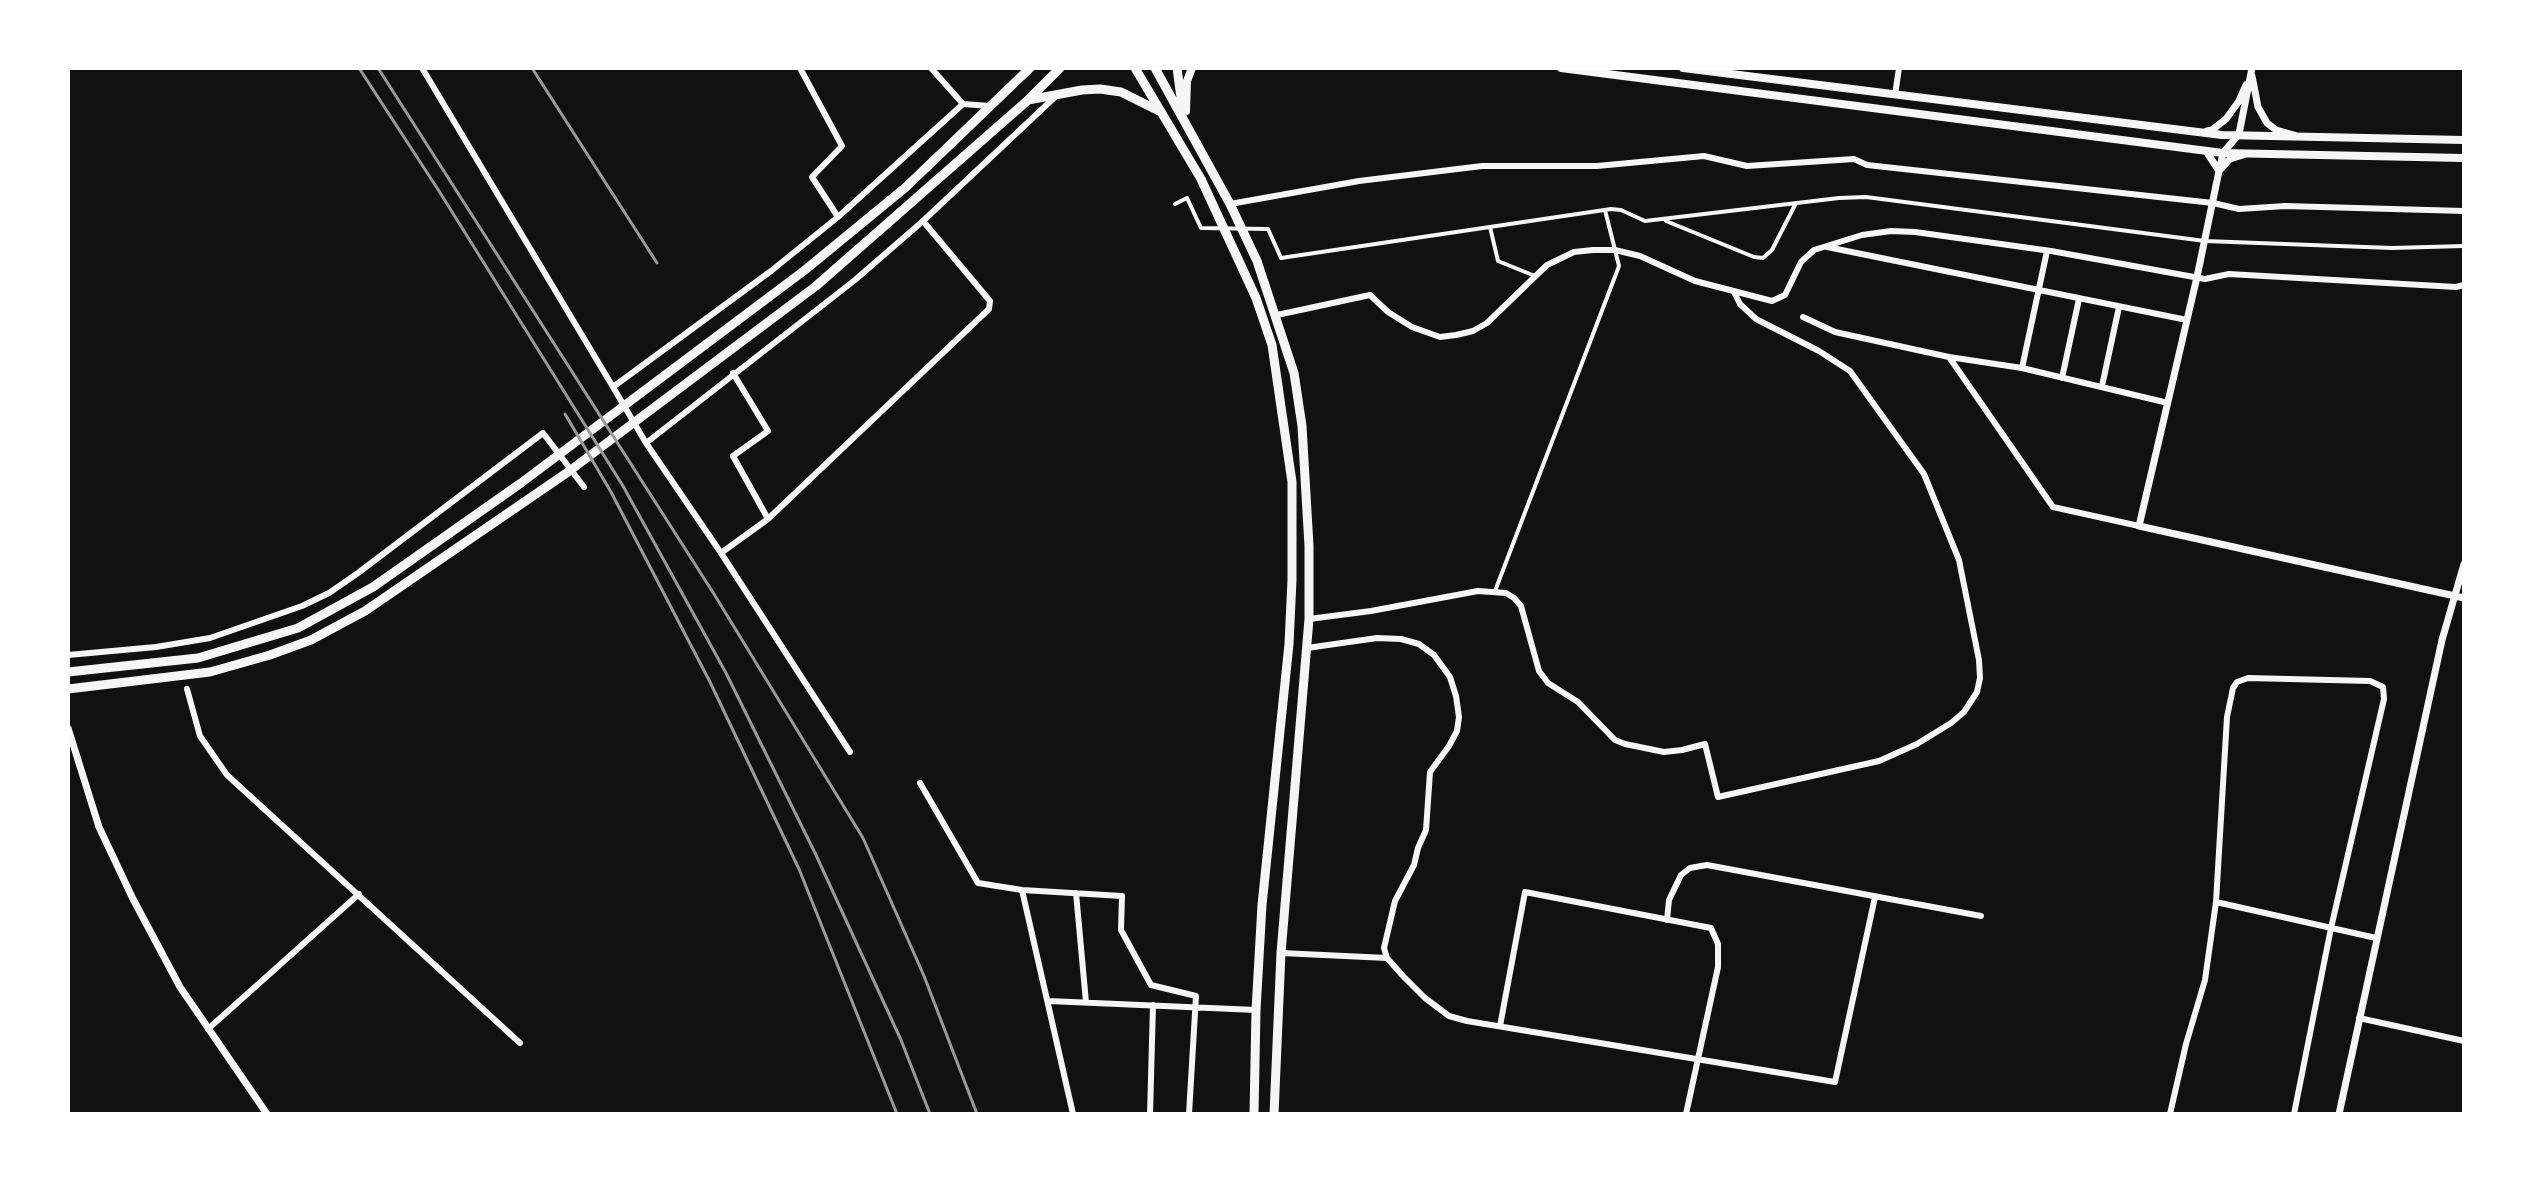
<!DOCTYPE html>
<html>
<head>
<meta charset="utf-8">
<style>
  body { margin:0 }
  #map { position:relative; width:2532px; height:1182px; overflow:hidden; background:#111; font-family:"IBM Plex Serif",serif }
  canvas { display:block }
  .frame { position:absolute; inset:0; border:70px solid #fff; pointer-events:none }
</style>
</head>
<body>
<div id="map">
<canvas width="2532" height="1182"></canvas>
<div class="frame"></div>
</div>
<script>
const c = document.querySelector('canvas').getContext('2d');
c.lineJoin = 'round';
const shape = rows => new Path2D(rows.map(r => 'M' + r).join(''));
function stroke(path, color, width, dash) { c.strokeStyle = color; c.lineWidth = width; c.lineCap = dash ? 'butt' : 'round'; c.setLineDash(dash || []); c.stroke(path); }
stroke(shape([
  [1175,204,1187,198,1201,228,1268,229,1281,258,1611,209,1621,210,1645,221,1839,198,1866,197,2205,241,2392,248,2464,246],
  [1666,221,1754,257,1763,258,1772,250,1796,203],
  [1490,227,1498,261,1535,276],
  [1495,591,1619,266,1605,210]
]), '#f5f5f5', 4);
stroke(shape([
  [422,68,613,387],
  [800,68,842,146,812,177,838,217,771,271,613,387,646,443,721,553,850,752],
  [931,68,963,104],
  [1895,95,1899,68],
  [1230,204,1359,181,1482,166,1597,166,1704,156,1747,166,1854,159,1867,165,2213,203,2239,209,2285,206,2464,211],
  [838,217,963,104,990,106],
  [1827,247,2187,320],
  [1277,315,1370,295,1388,312,1412,327,1440,337,1456,335,1473,331,1487,323,1547,265,1574,252,1593,250,1615,250,1640,256,1695,281,1772,301,1785,295,1801,262,1814,250,1862,235,1891,231,1915,232,2051,251,2205,279,2229,274,2456,287,2464,285],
  [1803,317,1835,332,1949,357,2053,507,2139,526],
  [1949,357,2022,368,2168,403],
  [2022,368,2047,251],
  [733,373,768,431,733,456,768,519],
  [2062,378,2079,299],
  [2102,386,2119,307],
  [646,443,855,280,923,221,1055,97],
  [721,553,768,519,989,309,990,301,923,221],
  [1309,619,1371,611,1478,591,1506,593,1514,598,1521,606,1539,671,1548,683,1578,702,1615,740,1625,744,1664,752,1682,750,1705,744,1718,797,1879,761,1917,744,1951,723,1964,712,1977,692,1980,678,1979,660,1959,560,1924,474,1850,371,1819,351,1756,319,1740,304,1734,292],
  [1307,648,1377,638,1401,639,1419,644,1434,655,1450,677,1456,696,1459,717,1457,731,1449,746,1430,772,1426,830,1418,848,1414,865,1395,901,1384,948,1387,958,1403,976,1425,998,1449,1016,1467,1021,1835,1082,1875,897],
  [68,655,156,647,210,638,302,606,329,593,358,573,543,433,584,487],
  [187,689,200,736,227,775,520,1043],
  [920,783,978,883,1022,890,1122,896,1121,930,1151,985,1196,996,1189,1114],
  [1022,890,1073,1114],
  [1076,893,1086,1002],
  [2216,902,2376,938],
  [1667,920,1669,900,1681,875,1690,868,1707,865,1981,916],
  [1281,953,1387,958],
  [1048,1001,1256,1010],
  [2359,1018,2464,1041],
  [1500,1026,1525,892,1711,928,1718,944,1718,967,1686,1114],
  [208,1029,359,894],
  [1150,1114,1153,1005],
  [2170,1114,2186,1044,2205,980,2216,902,2227,717,2233,688,2237,682,2248,678,2370,681,2383,687,2384,699,2331,928,2294,1114]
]), '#f5f5f5', 6);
stroke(shape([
  [2252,68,2239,134,2223,153,2219,171,2197,277,2139,526,2464,598],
  [2252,76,2258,107,2267,123,2276,130,2294,135],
  [2207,131,2212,130,2226,119,2239,101,2246,85],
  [2206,151,2219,171,2230,159,2243,155],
  [68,728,99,827,133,899,180,987,267,1114],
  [2339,1114,2442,640,2464,564]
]), '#f5f5f5', 7);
stroke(shape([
  [1561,68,2223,153,2464,158],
  [1683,68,2222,135,2464,140],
  [1186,111,1187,81,1192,68]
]), '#f5f5f5', 8);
stroke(shape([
  [1135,68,1201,179,1256,298,1272,345,1292,482,1292,580,1289,644,1262,905,1256,1010,1254,1114],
  [1155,68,1230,204,1257,261,1294,373,1302,426,1309,546,1309,619,1281,953,1274,1114],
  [1177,68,1183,113],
  [1028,100,1082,90,1100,89,1121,92,1159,111],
  [68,672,198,658,298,628,373,587,521,483,805,270,906,187,1030,68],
  [68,689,210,672,270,655,311,640,365,611,568,472,816,286,1027,101,1060,68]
]), '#f5f5f5', 9);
stroke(shape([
  [359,68,439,191,623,486,726,673,816,855,901,1040,930,1114],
  [378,68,714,594,863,838,924,976,977,1114],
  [532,68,657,263],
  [565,414,611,492,710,682,799,869,897,1114]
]), '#9a9a9a', 3);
</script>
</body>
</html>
